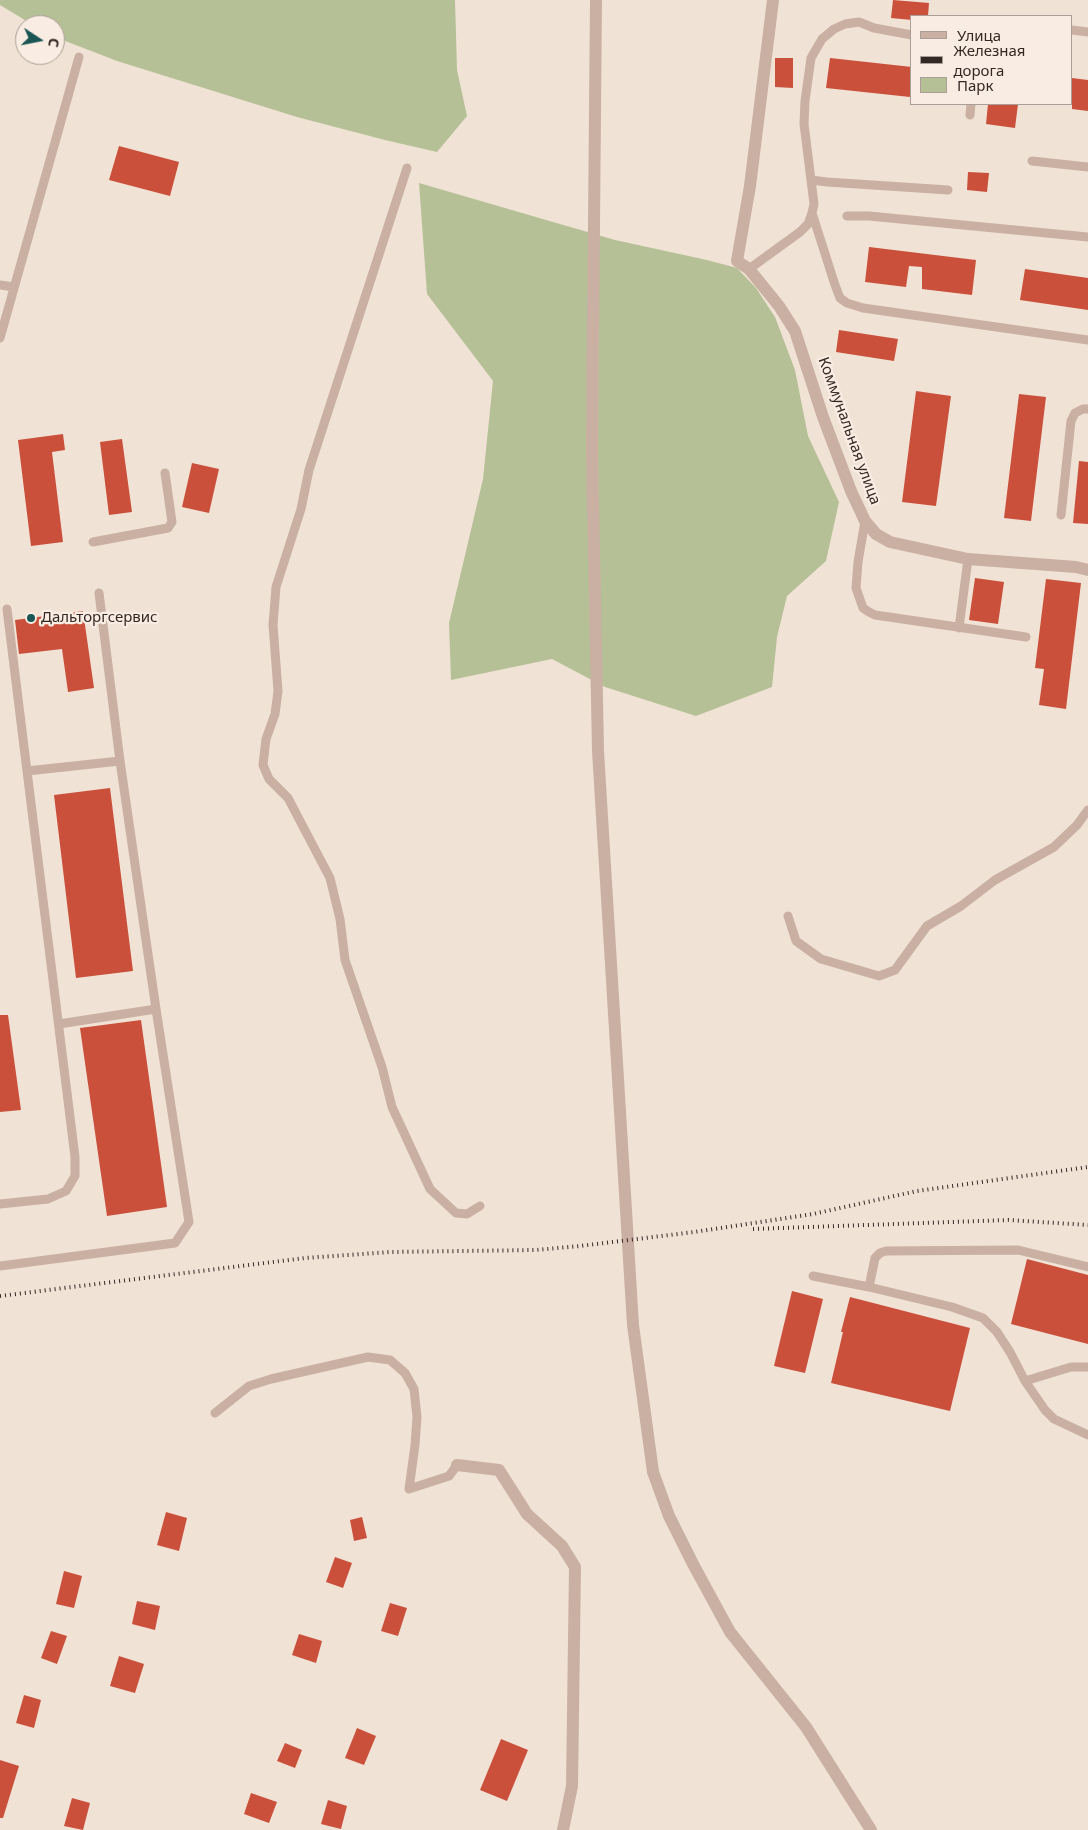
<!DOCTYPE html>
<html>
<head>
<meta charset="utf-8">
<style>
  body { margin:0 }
  #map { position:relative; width:1088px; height:1830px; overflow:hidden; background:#f1e2d6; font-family:"Noto Sans",sans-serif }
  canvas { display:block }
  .legend { position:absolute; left:910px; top:15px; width:162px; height:90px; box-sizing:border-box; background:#f9ece2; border:1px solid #aa9e96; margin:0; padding:6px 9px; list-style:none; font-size:15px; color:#342825 }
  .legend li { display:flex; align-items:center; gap:10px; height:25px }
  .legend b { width:25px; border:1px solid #aa9e96 }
  .north { position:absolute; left:15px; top:15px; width:50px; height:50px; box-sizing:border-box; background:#f9ece2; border:1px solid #aa9e96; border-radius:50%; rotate:101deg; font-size:14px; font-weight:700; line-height:20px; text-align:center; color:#342825 }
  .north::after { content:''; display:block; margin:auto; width:18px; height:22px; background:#195654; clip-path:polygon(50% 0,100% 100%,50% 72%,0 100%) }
</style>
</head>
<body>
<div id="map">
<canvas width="1088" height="1830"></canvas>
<ul class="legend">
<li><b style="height:6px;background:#c9b0a2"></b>Улица</li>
<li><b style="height:6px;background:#342825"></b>Железная дорога</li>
<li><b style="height:14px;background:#b6c096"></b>Парк</li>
</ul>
<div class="north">С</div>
</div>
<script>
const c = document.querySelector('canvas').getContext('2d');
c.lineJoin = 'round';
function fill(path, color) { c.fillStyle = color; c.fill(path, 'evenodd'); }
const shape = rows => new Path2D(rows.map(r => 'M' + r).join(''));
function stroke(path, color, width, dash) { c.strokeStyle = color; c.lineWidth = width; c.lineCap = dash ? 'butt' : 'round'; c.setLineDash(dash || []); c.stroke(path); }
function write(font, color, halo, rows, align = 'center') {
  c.font = font + ' "Noto Sans",sans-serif'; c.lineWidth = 4.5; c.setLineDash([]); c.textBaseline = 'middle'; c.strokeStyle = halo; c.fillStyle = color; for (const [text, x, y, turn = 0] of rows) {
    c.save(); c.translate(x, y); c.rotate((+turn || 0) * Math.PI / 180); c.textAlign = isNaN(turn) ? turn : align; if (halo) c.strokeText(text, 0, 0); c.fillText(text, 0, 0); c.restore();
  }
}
fill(shape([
  [0,0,455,0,457,70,467,116,437,152,385,140,297,117,117,61,55,37,55,25,33,25,0,5],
  [419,183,615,240,707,260,737,268,756,288,775,317,795,370,808,436,839,502,826,561,787,596,777,637,772,687,696,716,605,687,552,659,451,680,449,623,483,479,493,381,427,294]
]), '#b6c096');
fill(shape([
  [893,0,929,3,928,16,912,16,912,20,891,18],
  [775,58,793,58,793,88,775,87],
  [830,58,912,67,910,97,826,88],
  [1072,78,1088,80,1088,111,1072,109],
  [988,104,1018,104,1015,128,986,124],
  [119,146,179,162,170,196,109,180],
  [968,172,989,173,987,192,967,190],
  [869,247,976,260,972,295,922,289,922,267,909,266,906,287,865,282],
  [1025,269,1088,278,1088,310,1020,300],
  [839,330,898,339,894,361,836,352],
  [916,391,951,396,936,506,902,502],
  [1019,394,1046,397,1031,521,1004,518],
  [63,434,65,450,52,452,63,542,31,546,18,440],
  [122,439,132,512,109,515,100,442],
  [1079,461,1088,462,1088,524,1073,523],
  [192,463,219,469,209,513,182,507],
  [975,578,1004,582,998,624,969,620],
  [1046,579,1081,583,1066,709,1039,705,1044,669,1035,668],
  [83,611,94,688,68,692,62,649,19,654,15,620],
  [110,788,133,971,76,978,54,795],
  [0,1015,8,1015,21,1110,0,1112],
  [141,1020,167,1207,107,1216,80,1028],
  [1027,1259,1088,1275,1088,1344,1011,1324],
  [792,1291,823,1299,805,1373,774,1366],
  [850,1297,970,1328,950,1411,831,1383,843,1332,841,1332],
  [166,1512,187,1518,179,1551,157,1545],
  [362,1517,367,1538,354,1541,350,1520],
  [335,1557,352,1563,343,1588,326,1582],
  [64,1571,82,1576,74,1608,56,1604],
  [137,1601,160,1606,155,1630,132,1624],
  [390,1603,407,1608,398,1636,381,1631],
  [51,1631,67,1636,57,1664,41,1658],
  [299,1634,322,1641,316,1663,292,1655],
  [119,1656,144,1664,135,1693,110,1686],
  [24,1695,41,1700,34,1728,16,1723],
  [357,1728,376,1736,364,1765,345,1758],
  [501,1739,528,1750,507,1801,480,1790],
  [285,1743,302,1750,295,1768,277,1761],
  [0,1760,19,1766,3,1818,0,1818],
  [251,1793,277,1802,269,1823,244,1814],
  [72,1798,90,1803,83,1830,64,1826],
  [328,1800,347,1806,341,1829,321,1824]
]), '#ca503b');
stroke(shape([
  [1072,30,1088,32],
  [970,115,971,104],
  [1032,161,1088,167],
  [407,168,309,470,301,509,276,587,273,625,278,691,275,714,266,739,263,765,269,779,288,798,330,878,340,919,345,960,382,1067,392,1107,430,1189,456,1213,467,1214,480,1206],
  [811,180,827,182,948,190],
  [812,213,835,285,840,298,847,303,863,308,1088,340],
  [847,216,869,216,1088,237],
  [749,269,800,232,808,224,812,213,814,204,804,124,805,101,811,58,822,39,834,29,845,24,859,22,874,28,912,35],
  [0,285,14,287],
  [0,338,79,57],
  [1061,515,1071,421,1075,413,1083,409,1088,409],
  [865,521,858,562,856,588,863,608,869,612,875,615,1026,637],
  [93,542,168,528,172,522,165,473],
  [7,609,27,771],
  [959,628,968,559],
  [788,916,796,941,821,959,879,976,895,970,927,926,961,906,995,880,1054,847,1077,825,1088,810],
  [59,1024,156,1009],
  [0,1204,48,1199,66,1191,75,1176,75,1157,27,771,120,761,99,593],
  [0,1266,175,1243,189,1222,156,1009,120,761],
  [1088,1267,1018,1250,886,1251,880,1253,875,1258,869,1287,952,1307,983,1318,997,1332,1010,1352,1025,1381,1045,1410,1054,1419,1088,1435],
  [813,1276,869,1287],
  [1025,1381,1071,1367,1088,1367],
  [215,1413,249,1386,271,1379,368,1357,390,1360,405,1373,414,1389,417,1417,415,1445,409,1489,449,1476,457,1465]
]), '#c9b0a2', 9);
stroke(shape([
  [773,0,750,186,737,261,749,269,779,306,795,331,823,417,851,491,865,521,876,534,890,542,968,559,1076,567,1088,570],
  [594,224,596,0],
  [457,1465,499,1470,527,1514,562,1546,575,1567,572,1786,563,1830]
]), '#c9b0a2', 12);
stroke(shape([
  [594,224,592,450,598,751,633,1325,653,1472,669,1516,693,1564,730,1632,806,1727,871,1830]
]), '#c9b0a2', 12);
stroke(shape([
  [753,1229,1008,1220,1088,1225],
  [0,1296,305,1258,390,1252,536,1250,580,1246,694,1232,813,1214,917,1191,1088,1167]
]), '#342825', 4, [1, 4]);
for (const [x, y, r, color] of [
  [31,618,5,"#195654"]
]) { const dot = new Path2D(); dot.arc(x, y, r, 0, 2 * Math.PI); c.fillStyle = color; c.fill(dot); stroke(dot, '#f9ece2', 2); }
write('15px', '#342825', '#f9ece2', [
  ["Коммунальная улица",849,431,70]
]);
write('15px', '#342825', '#f9ece2', [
  ["Дальторгсервис",41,618]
], 'left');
</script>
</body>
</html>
